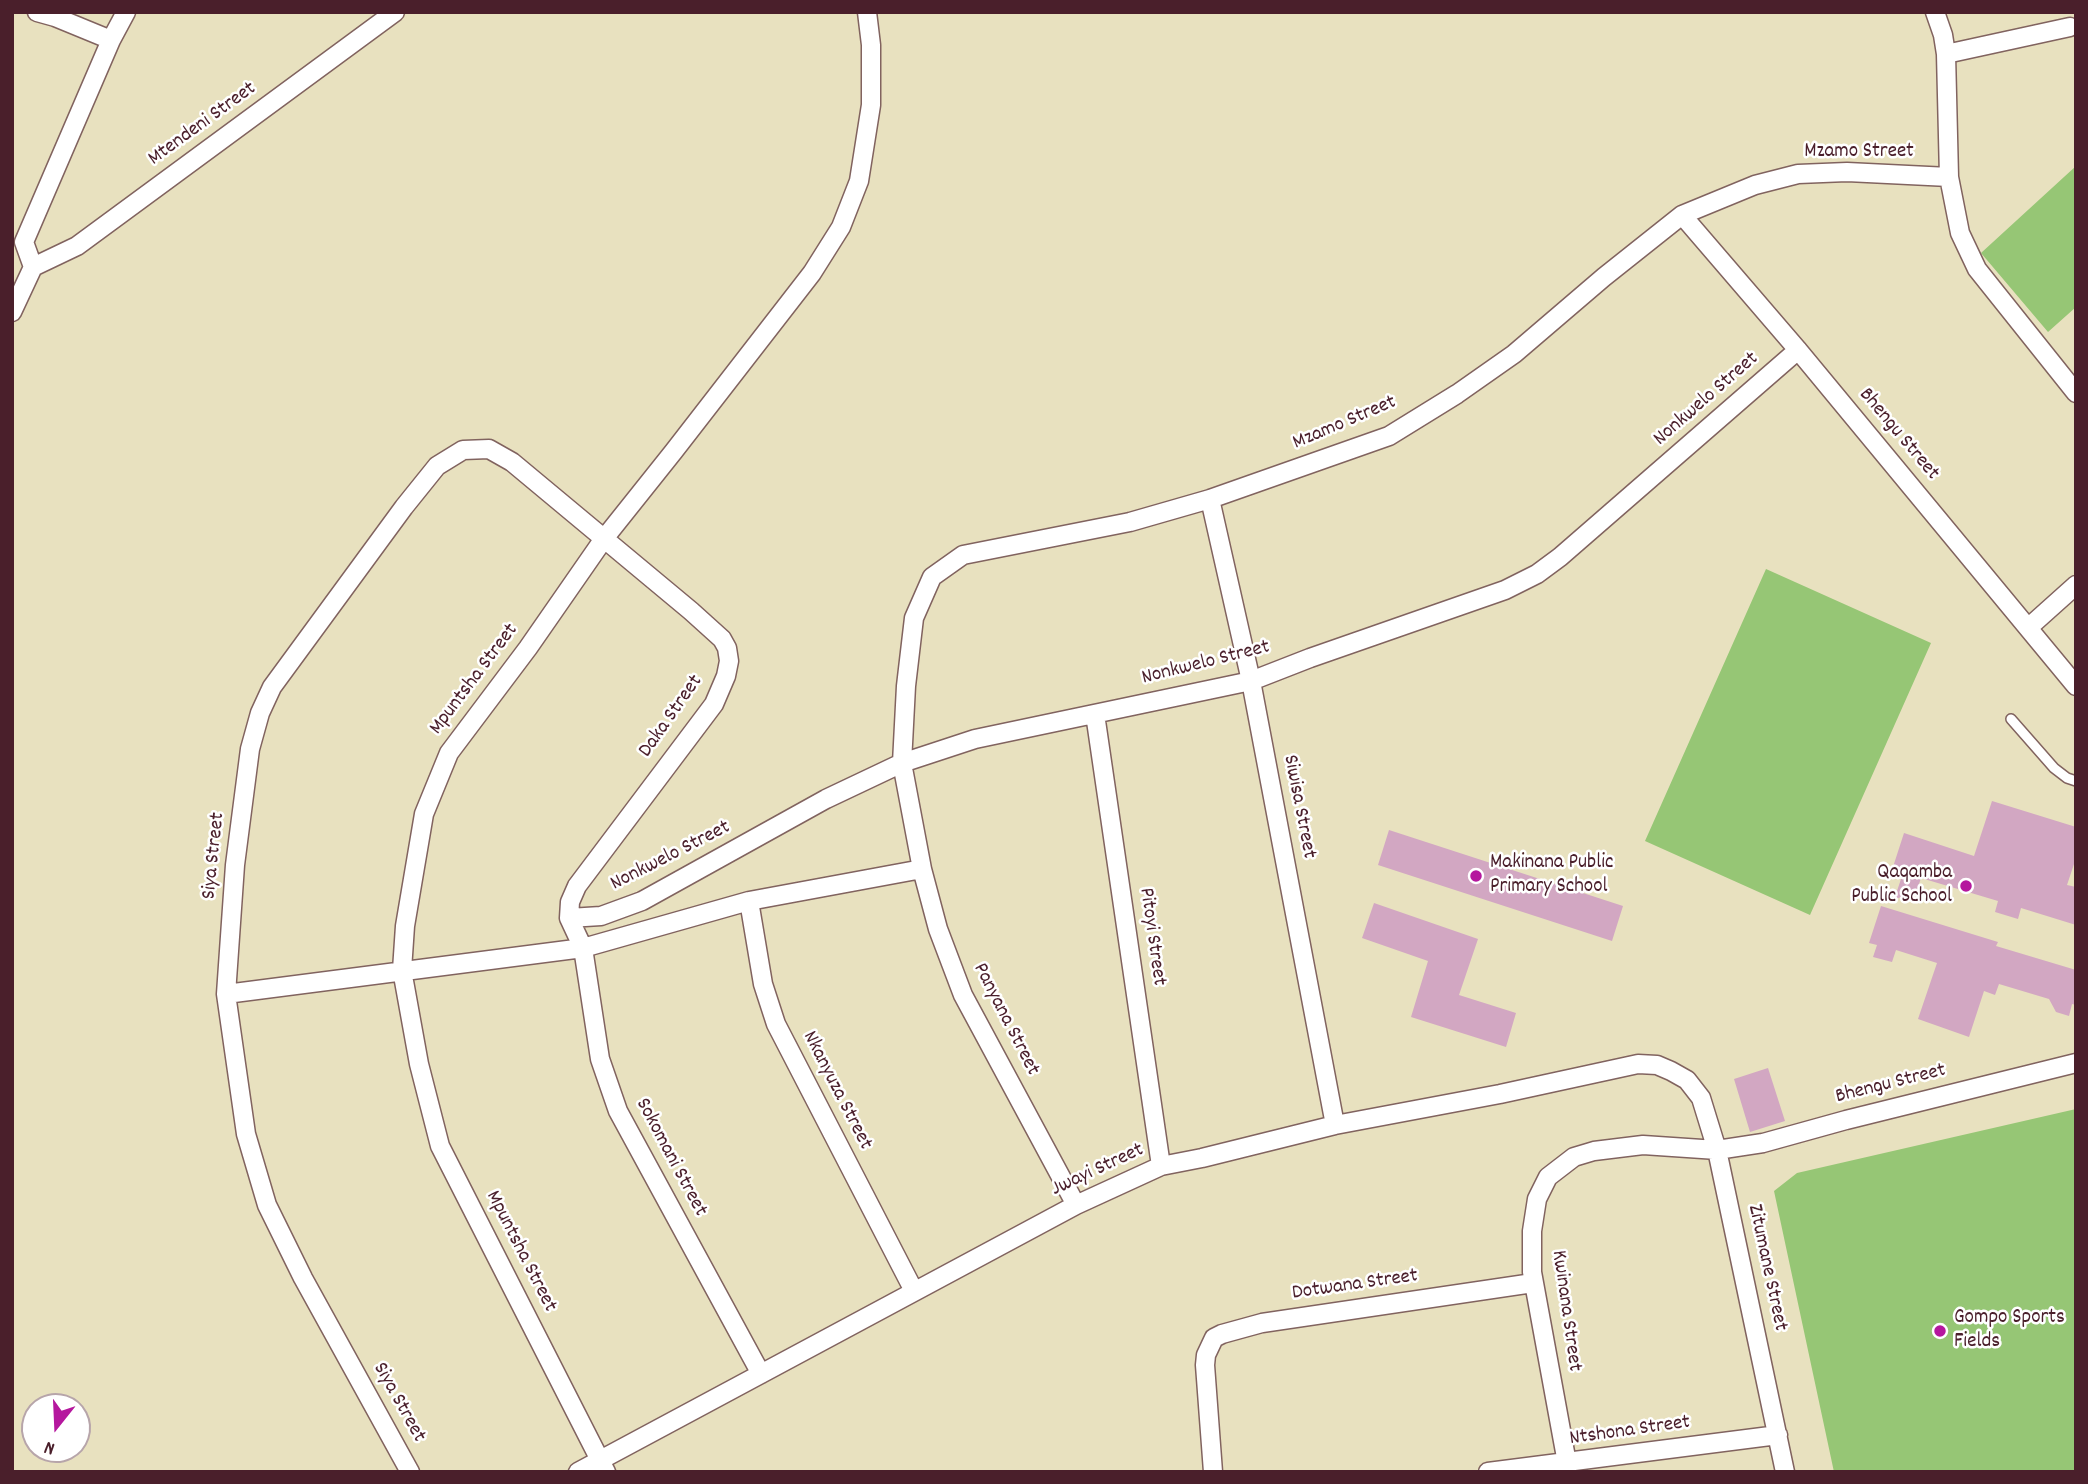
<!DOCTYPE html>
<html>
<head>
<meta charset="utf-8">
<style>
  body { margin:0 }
  #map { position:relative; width:2088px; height:1484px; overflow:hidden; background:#e8e1bf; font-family:Dekko,sans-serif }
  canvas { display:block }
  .frame { position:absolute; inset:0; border:14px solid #4a1f2b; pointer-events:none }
  .north { position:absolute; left:21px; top:1393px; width:70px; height:70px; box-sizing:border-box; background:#fff; border:2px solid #b7a5aa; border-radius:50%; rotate:198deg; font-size:19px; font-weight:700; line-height:28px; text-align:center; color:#4a1f2b }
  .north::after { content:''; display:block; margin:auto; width:24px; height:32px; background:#b5179e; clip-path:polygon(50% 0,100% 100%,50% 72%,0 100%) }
</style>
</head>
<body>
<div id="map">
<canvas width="2088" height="1484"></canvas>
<div class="frame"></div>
<div class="north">N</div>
</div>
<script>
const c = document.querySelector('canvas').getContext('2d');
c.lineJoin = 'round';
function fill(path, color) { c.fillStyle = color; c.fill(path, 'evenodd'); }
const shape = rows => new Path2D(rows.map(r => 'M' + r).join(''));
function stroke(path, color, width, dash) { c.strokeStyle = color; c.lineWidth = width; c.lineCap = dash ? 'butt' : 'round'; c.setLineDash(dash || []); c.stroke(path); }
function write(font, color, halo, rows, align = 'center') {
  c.font = font + ' Dekko,sans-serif'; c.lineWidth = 5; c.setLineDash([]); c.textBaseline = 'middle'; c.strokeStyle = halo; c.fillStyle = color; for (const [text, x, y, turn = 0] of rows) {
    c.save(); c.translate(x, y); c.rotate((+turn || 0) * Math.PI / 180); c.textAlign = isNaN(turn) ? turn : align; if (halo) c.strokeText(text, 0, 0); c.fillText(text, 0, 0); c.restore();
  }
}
fill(shape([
  [2076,166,2076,307,2048,332,1981,253],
  [1766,569,1931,643,1810,915,1645,841],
  [2076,1109,2076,1472,1834,1472,1774,1191,1797,1173]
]), '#96c675');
fill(shape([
  [1992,801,2076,827,2076,858,2067,885,2076,887,2076,925,2021,908,2018,919,1995,912,1998,901,1921,878,1917,890,1894,900,1903,873,1892,870,1904,833,1974,856],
  [1389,830,1623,906,1612,941,1378,865],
  [1374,903,1478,939,1459,995,1516,1013,1506,1047,1411,1017,1428,961,1362,938],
  [1881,906,1998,942,1996,946,2076,970,2076,1005,2072,1004,2069,1016,2056,1012,2049,999,1999,984,1995,995,1984,991,1969,1037,1918,1019,1937,963,1896,950,1892,962,1873,957,1877,945,1869,943],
  [1768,1068,1785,1121,1750,1132,1734,1079]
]), '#d2a7c2');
const lane = shape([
  [2011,719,2054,768,2067,778,2076,781]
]);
const street = shape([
  [37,12,55,17,111,40],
  [1935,12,1943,35,1946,54,1949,177,1960,233,1977,269,2076,393],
  [1946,54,2070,27],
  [1682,215,1798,350,2076,686],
  [33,267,77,246,395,12],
  [33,267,24,242,111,40,126,12],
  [12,312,33,267],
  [1210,499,1251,681,1335,1125],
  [2028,628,2076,585],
  [1095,714,1161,1166],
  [749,901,763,984,776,1024,914,1291],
  [569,918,601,916,642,901,826,799,902,763,975,739,1251,681,1310,658,1505,590,1537,574,1560,557,1798,350],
  [226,994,583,948,749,901,922,869],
  [1076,1205,963,995,938,929,922,869,902,763,906,686,914,618,932,577,963,555,1130,522,1210,499,1389,436,1457,394,1514,354,1604,277,1682,215,1755,185,1798,174,1847,172,1949,177],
  [1567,1463,1532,1272,1532,1231,1537,1199,1548,1177,1574,1157,1594,1151,1643,1145,1717,1150,1763,1143,1846,1120,2076,1063],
  [410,1472,303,1278,267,1205,246,1134,226,994,235,865,250,749,260,713,272,687,404,507,437,466,463,450,489,449,512,462,691,611,722,639,727,648,729,661,726,676,714,704,577,886,570,902,569,918,583,948,600,1059,618,1111,761,1374],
  [578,1472,1076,1205,1161,1166,1202,1158,1335,1125,1500,1094,1638,1064,1657,1065,1671,1071,1687,1080,1701,1098,1717,1150,1785,1472],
  [606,1472,440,1146,419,1064,402,970,405,926,424,814,449,753,528,648,603,540,674,451,812,273,841,227,859,181,871,105,871,45,867,12],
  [1213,1472,1205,1365,1206,1355,1214,1338,1222,1334,1262,1323,1533,1283],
  [1488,1472,1778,1435]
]);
stroke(lane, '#81635f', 12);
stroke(street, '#81635f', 21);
stroke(lane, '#fff', 9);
stroke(street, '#fff', 18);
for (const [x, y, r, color] of [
  [1476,876,7,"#b5179e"],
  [1966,886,7,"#b5179e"],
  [1940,1331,7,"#b5179e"]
]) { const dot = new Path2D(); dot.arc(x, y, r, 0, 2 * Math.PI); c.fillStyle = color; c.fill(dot); stroke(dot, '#fff', 2.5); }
write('21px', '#4a1f2b', '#fff', [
  ["Mtendeni Street",203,125,-36],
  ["Mzamo Street",1859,153],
  ["Nonkwelo Street",1707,400,-41],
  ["Mzamo Street",1345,424,-23],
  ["Bhengu Street",1898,435,50],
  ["Nonkwelo Street",1206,664,-14],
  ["Mpuntsha Street",475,680,-53],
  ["Daka Street",672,717,-55],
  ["Siwisa Street",1298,807,79],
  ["Siya Street",215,856,-84],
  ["Nonkwelo Street",671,857,-27],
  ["Pitoyi Street",1151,937,82],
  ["Panyana Street",1005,1020,63],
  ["Bhengu Street",1891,1085,-14],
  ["Nkanyuza Street",836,1091,63],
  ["Sokomani Street",670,1158,62],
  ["Jwayi Street",1098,1171,-25],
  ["Mpuntsha Street",520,1252,63],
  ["Zitumane Street",1766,1268,78],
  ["Dotwana Street",1355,1286,-8],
  ["Kwinana Street",1565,1311,82],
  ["Siya Street",398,1403,61],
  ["Ntshona Street",1630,1432,-8]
]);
write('21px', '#4a1f2b', '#fff', [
  ["Makinana Public",1490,864],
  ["Primary School",1490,888],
  ["Qaqamba",1952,874,"right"],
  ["Public School",1952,898,"right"],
  ["Gompo Sports",1954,1319],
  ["Fields",1954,1343]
], 'left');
</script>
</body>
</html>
